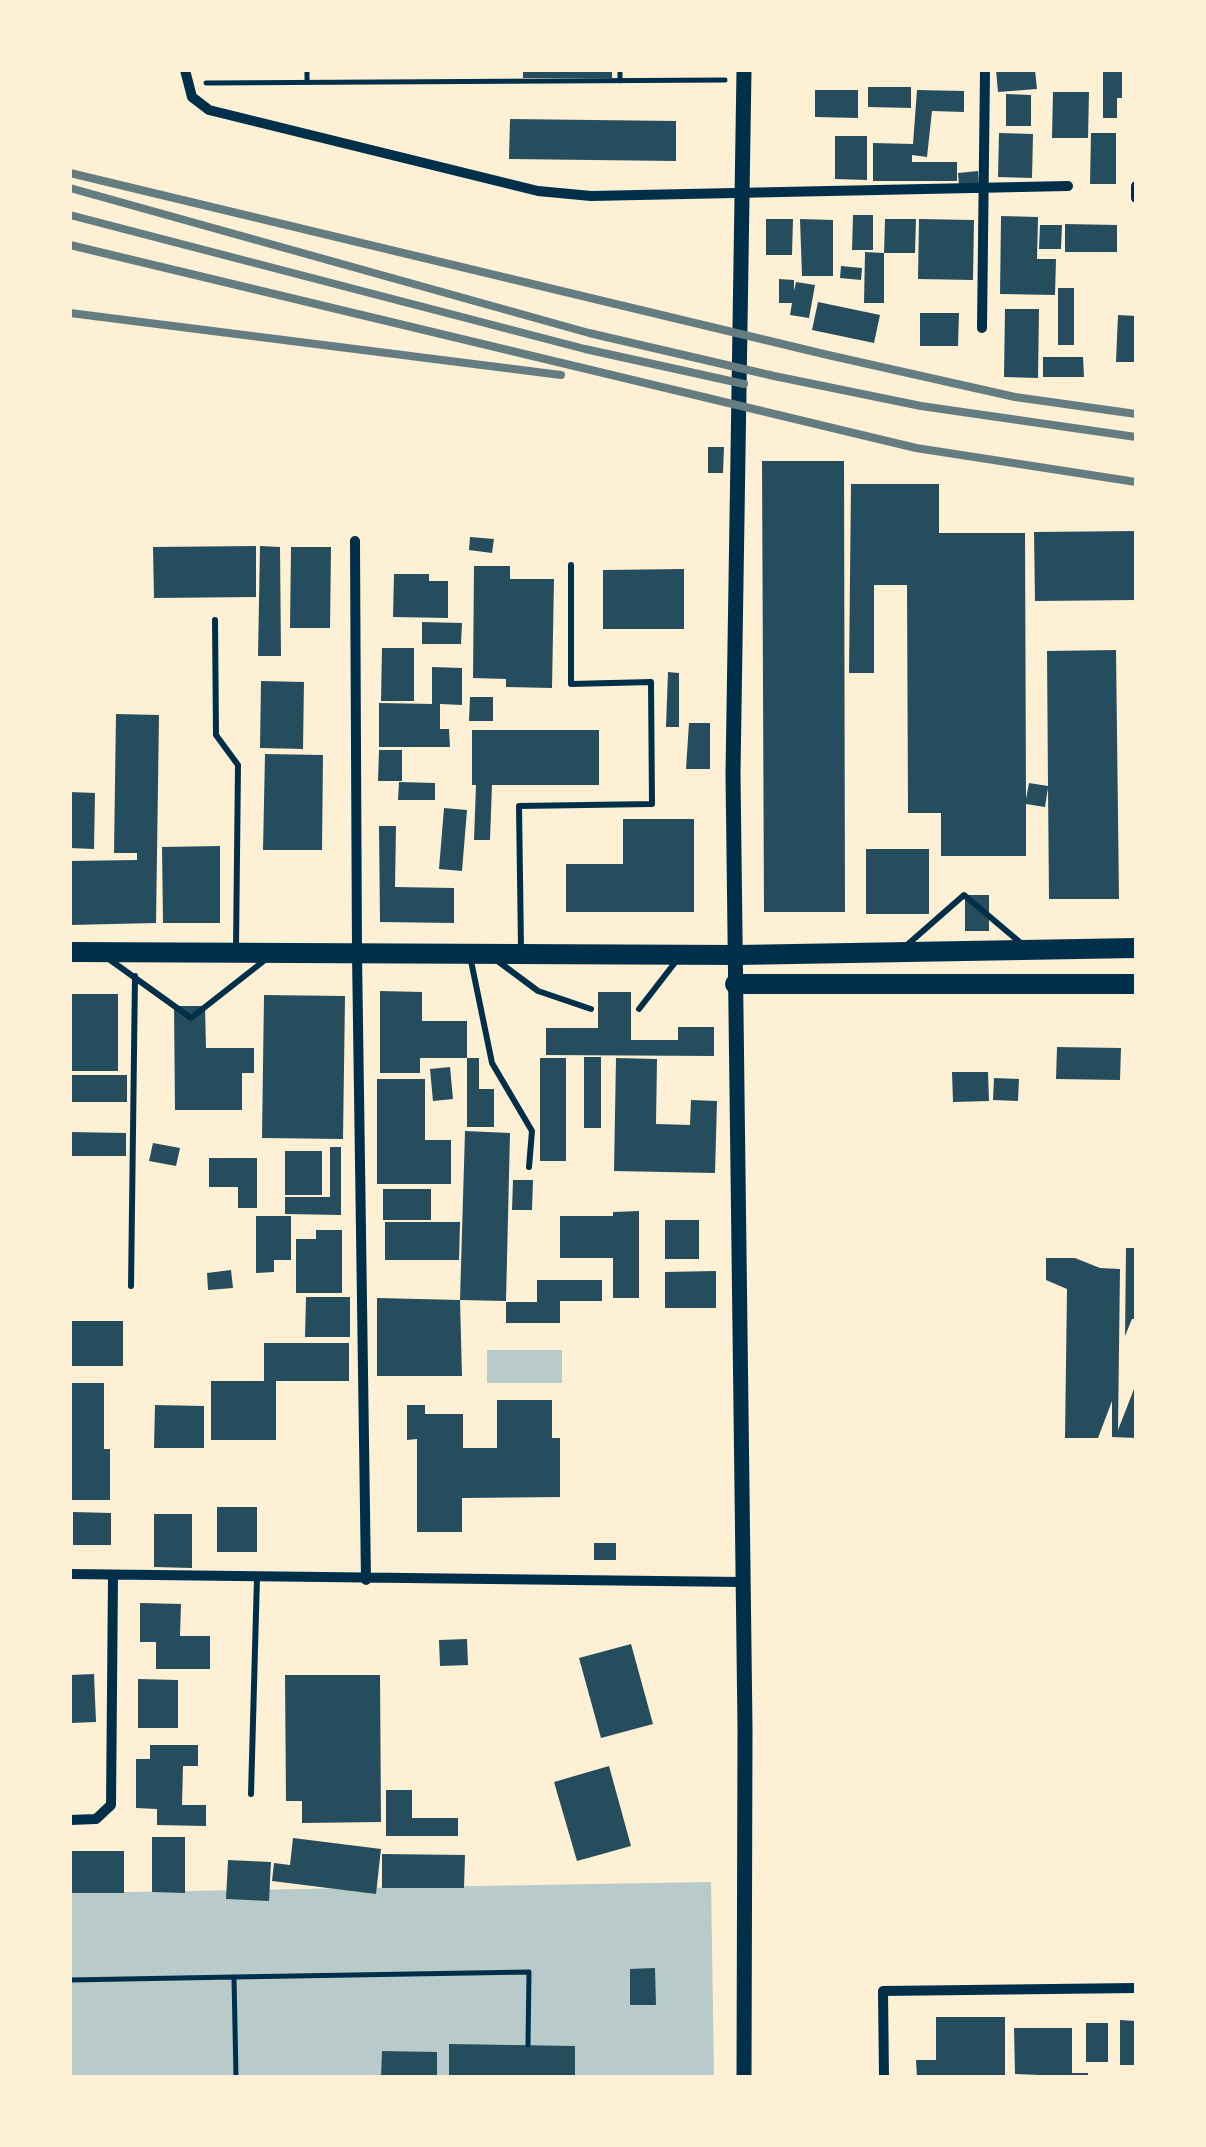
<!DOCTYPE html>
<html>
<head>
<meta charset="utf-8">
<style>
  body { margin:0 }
  #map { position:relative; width:1206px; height:2147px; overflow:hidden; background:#fdf0d5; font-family:"DM Sans",sans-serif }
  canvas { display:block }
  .frame { position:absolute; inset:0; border:72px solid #fdf0d5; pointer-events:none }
</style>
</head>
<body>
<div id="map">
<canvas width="1206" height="2147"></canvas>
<div class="frame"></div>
</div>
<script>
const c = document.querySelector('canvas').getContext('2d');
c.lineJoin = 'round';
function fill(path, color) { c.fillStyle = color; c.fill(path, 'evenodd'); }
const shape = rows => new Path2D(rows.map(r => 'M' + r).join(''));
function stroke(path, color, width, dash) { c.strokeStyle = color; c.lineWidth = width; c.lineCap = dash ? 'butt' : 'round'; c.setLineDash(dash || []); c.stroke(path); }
fill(shape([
  [487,1350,562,1350,562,1383,487,1383],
  [711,1882,714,2077,70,2077,70,1893]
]), '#b9caca');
fill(shape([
  [523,70,612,70,612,78,523,78],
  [996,70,1035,70,1037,89,998,92],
  [1103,70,1122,70,1122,98,1117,98,1117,118,1103,118],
  [868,87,911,87,911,108,868,107],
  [815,90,858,90,858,118,815,117],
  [917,90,964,91,964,112,932,111,927,157,912,155,912,162,957,162,957,181,873,181,873,143,913,144],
  [1053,92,1089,92,1088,138,1052,138],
  [1006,94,1031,95,1031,126,1006,126],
  [510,119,676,121,676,161,509,159],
  [999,133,1033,134,1032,178,998,177],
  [1091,133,1116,133,1116,184,1090,184],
  [835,136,867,136,867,180,835,179],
  [978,171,979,184,959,186,958,173],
  [853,215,873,215,873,250,852,250],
  [1001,216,1038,217,1037,259,1056,259,1055,295,1000,294],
  [766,219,793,219,792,255,766,255],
  [800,219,833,220,833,276,802,276],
  [885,219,916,219,915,253,884,253],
  [919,219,974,220,973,280,918,279],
  [1065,224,1117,225,1117,252,1065,252],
  [1040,225,1062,225,1061,249,1039,249],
  [865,252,884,253,884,303,864,303],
  [841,266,862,268,861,280,840,278],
  [779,279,794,280,794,291,796,282,815,285,809,318,790,315,792,303,779,303],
  [1058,288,1074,288,1074,345,1058,345],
  [818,302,880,315,874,343,812,330],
  [1005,309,1039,309,1038,378,1004,377],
  [920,313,959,313,958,346,920,346],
  [1118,315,1136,316,1136,362,1116,362],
  [1043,357,1083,357,1084,377,1043,377],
  [708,447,724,447,723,473,708,473],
  [762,461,844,461,845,912,764,912],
  [851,484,939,484,939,533,1025,533,1026,799,1029,783,1048,786,1047,651,1116,650,1119,899,1049,899,1048,788,1045,807,1026,804,1026,856,941,856,941,813,908,813,907,585,874,585,874,673,849,673],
  [1136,531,1136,600,1035,601,1034,532],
  [470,537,494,539,492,553,469,550],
  [256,546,256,597,154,598,153,547],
  [260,546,280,547,281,656,258,656],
  [291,547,331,547,330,628,290,628],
  [474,566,510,566,510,579,554,579,552,688,506,687,506,679,473,678],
  [684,569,684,629,603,629,603,570],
  [394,574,429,574,429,581,448,581,448,618,393,617],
  [422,622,462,623,461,644,422,644],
  [382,648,414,648,414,701,381,701],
  [432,667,462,668,462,705,440,704,440,729,449,729,450,747,379,747,379,703,432,704],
  [668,672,679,673,679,727,666,727],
  [261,681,304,682,303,749,260,748],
  [470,697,493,697,493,721,469,721],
  [116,714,159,715,156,923,70,925,70,861,137,860,137,853,114,853],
  [689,723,710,723,710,769,686,769],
  [472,730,599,730,599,785,492,785,490,840,474,840,476,785,472,785],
  [379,750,402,750,402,781,378,781],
  [265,754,323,755,322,850,263,850],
  [399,782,435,783,435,800,398,800],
  [70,792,95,793,94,849,70,848],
  [444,808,467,810,462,871,439,869],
  [623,819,694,819,694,912,566,912,566,864,623,864],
  [379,826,396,826,395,887,454,888,454,923,380,922],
  [220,846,220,923,163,923,162,847],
  [866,849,929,849,929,914,866,914],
  [965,895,989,895,989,931,965,931],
  [380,991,422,992,422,1021,467,1021,467,1058,420,1058,420,1073,380,1073],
  [598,992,631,992,631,1040,678,1040,678,1027,714,1027,714,1056,546,1055,546,1028,598,1028],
  [70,994,118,994,118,1071,70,1071],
  [264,995,345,996,343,1139,262,1138],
  [174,1006,205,1006,206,1048,254,1048,254,1073,242,1073,242,1110,175,1110],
  [1057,1047,1121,1048,1120,1080,1056,1079],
  [584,1057,601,1057,601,1128,584,1128],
  [467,1058,479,1058,479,1089,494,1089,494,1127,467,1127],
  [540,1058,566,1058,566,1161,540,1161],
  [616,1058,657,1059,656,1124,690,1125,691,1100,717,1101,715,1173,614,1171],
  [450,1067,453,1099,433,1101,430,1069],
  [952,1072,988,1072,989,1101,953,1102],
  [70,1075,127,1075,127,1102,70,1102],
  [994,1078,1019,1079,1018,1101,993,1100],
  [377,1079,425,1079,425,1140,451,1140,451,1184,377,1184],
  [465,1131,510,1133,506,1301,460,1300,462,1376,377,1376,377,1298,460,1300],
  [70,1132,126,1133,126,1156,70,1156],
  [153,1143,180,1148,176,1166,149,1161],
  [330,1147,341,1147,341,1215,285,1214,285,1197,330,1197],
  [285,1151,322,1151,322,1195,285,1195],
  [209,1158,257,1158,257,1208,238,1208,238,1187,209,1187],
  [513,1180,533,1180,532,1210,512,1210],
  [383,1189,431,1189,431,1220,383,1220],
  [639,1211,639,1298,613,1298,613,1258,560,1258,560,1216,613,1216,613,1212],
  [256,1216,291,1216,291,1260,274,1260,274,1272,256,1273],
  [665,1220,699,1220,699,1259,665,1259],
  [385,1222,460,1222,459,1260,385,1260],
  [316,1230,342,1230,342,1293,296,1293,296,1239,316,1239],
  [1126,1248,1136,1248,1136,1319,1132,1319,1125,1336],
  [1046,1258,1075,1258,1100,1268,1120,1269,1118,1430,1136,1384,1136,1438,1112,1437,1112,1401,1098,1438,1065,1438,1067,1289,1046,1280],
  [231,1270,233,1288,208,1290,207,1273],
  [716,1271,716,1308,665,1308,665,1272],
  [537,1280,602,1280,602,1301,560,1301,560,1323,506,1323,506,1302,537,1302],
  [306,1297,350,1297,350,1337,305,1337],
  [70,1321,123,1321,123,1366,70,1366],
  [264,1343,349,1343,349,1381,276,1381,276,1440,211,1440,211,1381,264,1381],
  [70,1383,104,1383,104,1449,110,1449,110,1500,70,1500],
  [497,1400,552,1400,552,1438,560,1438,560,1497,462,1498,462,1532,417,1532,417,1439,407,1440,407,1405,425,1405,425,1414,463,1414,463,1448,497,1448],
  [155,1405,204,1406,204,1448,154,1448],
  [217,1507,257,1507,257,1552,217,1552],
  [73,1512,111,1513,111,1545,73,1545],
  [154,1514,192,1514,192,1568,154,1567],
  [594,1543,616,1543,616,1560,594,1560],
  [140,1603,181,1604,180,1636,210,1636,210,1669,156,1669,156,1642,140,1642],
  [467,1639,468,1665,440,1666,439,1640],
  [631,1644,653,1724,601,1738,579,1658],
  [94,1674,96,1722,70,1723,70,1675],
  [285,1675,380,1675,381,1822,302,1823,302,1801,286,1801],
  [138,1679,178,1680,178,1728,138,1728],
  [150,1745,198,1745,198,1766,183,1766,182,1805,206,1805,206,1826,157,1825,157,1809,136,1808,136,1759,150,1759],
  [609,1766,631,1846,577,1861,554,1782],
  [386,1790,412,1790,412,1818,458,1818,458,1836,386,1836],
  [152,1837,185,1837,185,1893,152,1892],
  [293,1838,381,1849,376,1894,272,1881,274,1863,290,1865],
  [70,1851,124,1851,124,1893,70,1893],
  [382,1854,465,1855,464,1888,382,1888],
  [228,1860,271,1862,269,1901,226,1899],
  [655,1968,656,2005,630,2005,630,1969],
  [936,2017,1005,2017,1005,2077,917,2077,916,2060,936,2060],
  [1120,2020,1136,2021,1136,2065,1120,2065],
  [1086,2023,1108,2023,1108,2062,1086,2062],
  [1014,2028,1072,2028,1072,2073,1088,2073,1088,2077,1015,2074],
  [449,2044,575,2046,575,2077,449,2077],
  [382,2051,437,2052,437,2077,381,2077]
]), '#264d5e');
stroke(shape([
  [307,70,307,82],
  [620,70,620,81],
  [206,83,725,80],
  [234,1977,529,1972,528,2045],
  [70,1980,234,1977,236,2077]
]), '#003049', 5);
stroke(shape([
  [215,620,216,735,238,765,236,947],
  [907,945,964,895,1022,944],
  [521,948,519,806,652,804,651,682,571,684,571,565],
  [470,956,492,1063,532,1131,529,1167],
  [106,957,191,1018,265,960],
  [495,959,538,991,591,1009],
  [639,1009,677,960],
  [131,1286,135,976],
  [251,1794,257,1577]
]), '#003049', 6);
stroke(shape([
  [185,70,192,97,209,110,538,191,591,196,1068,186],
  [1136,186,1136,198],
  [982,328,985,70],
  [355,541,357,954,366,1580],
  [70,1574,742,1582],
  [70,1820,96,1819,111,1805,113,1575],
  [884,2077,883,1991,1136,1988]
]), '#003049', 10);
stroke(shape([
  [744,2077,745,1728,733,774,744,70]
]), '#003049', 15);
stroke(shape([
  [70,952,737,955,1136,948],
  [735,984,1136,984]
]), '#003049', 20);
stroke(shape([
  [70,173,828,355,1015,397,1136,414],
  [70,188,589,333,774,376,921,406,1136,437],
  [70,215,585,349,744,384],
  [70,245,916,448,1136,482],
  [70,313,561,375]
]), '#657d81', 8);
</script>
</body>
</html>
